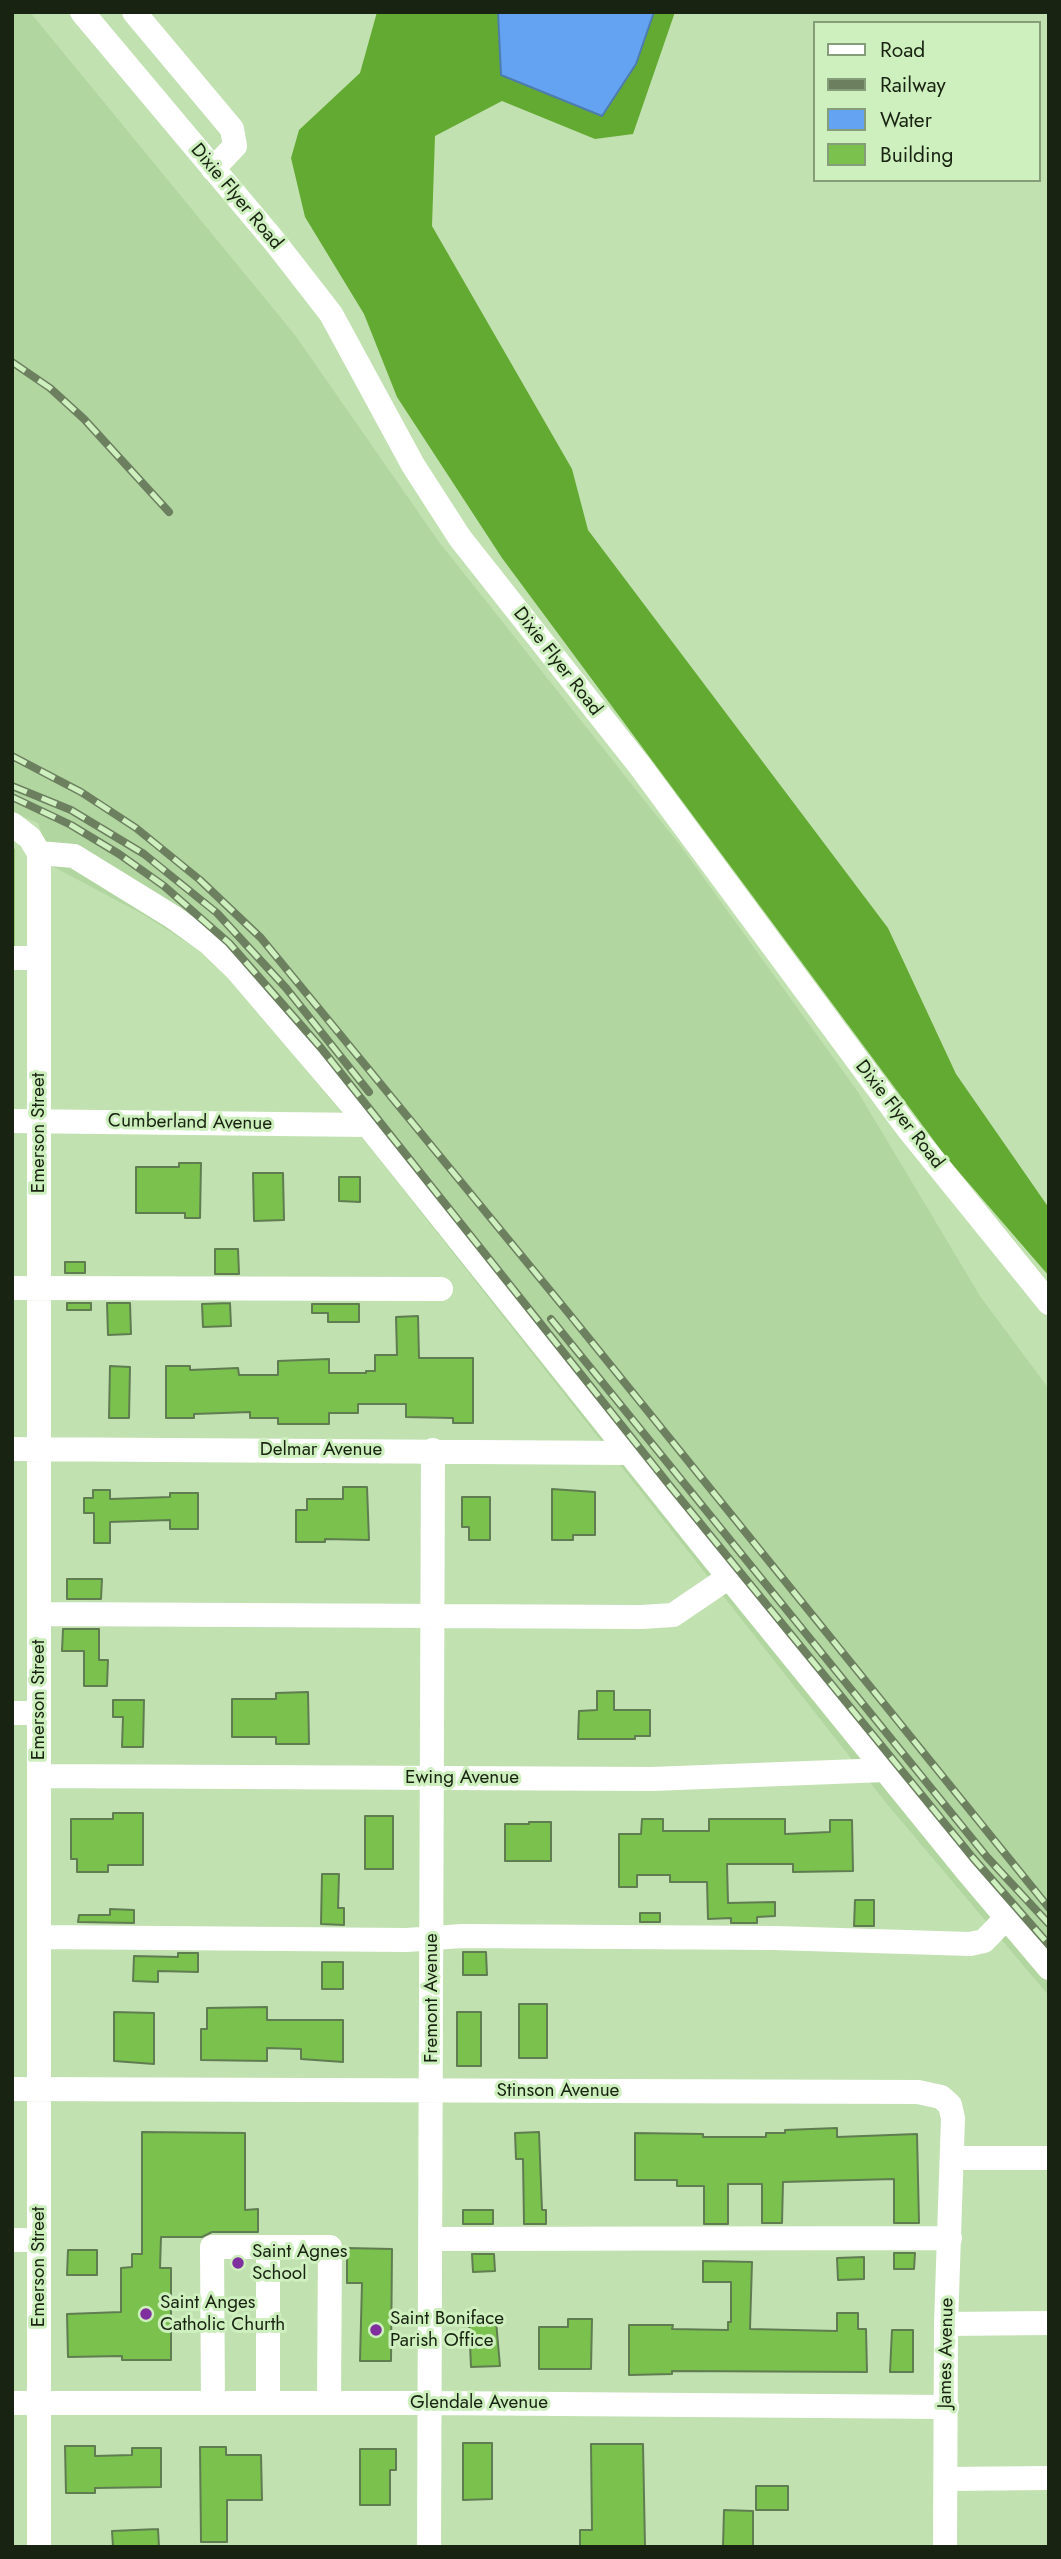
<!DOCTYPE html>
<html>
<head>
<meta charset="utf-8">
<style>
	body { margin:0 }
	#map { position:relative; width:1061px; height:2559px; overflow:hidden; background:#c2e1b1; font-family:Jost,sans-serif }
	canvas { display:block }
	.frame { position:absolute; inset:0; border:14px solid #182311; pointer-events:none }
	.legend { position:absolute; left:813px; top:21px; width:228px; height:161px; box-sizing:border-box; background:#ceefbe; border:2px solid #859d79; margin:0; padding:9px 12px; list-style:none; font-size:21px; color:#182311 }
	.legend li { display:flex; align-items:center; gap:14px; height:35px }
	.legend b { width:35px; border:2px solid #859d79 }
</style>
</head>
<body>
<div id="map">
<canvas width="1061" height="2559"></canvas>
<div class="frame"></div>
<ul class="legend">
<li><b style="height:9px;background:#fff"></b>Road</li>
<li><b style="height:9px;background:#6c8060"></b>Railway</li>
<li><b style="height:19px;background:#64a3f2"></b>Water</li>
<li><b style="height:19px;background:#7ac24d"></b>Building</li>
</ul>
</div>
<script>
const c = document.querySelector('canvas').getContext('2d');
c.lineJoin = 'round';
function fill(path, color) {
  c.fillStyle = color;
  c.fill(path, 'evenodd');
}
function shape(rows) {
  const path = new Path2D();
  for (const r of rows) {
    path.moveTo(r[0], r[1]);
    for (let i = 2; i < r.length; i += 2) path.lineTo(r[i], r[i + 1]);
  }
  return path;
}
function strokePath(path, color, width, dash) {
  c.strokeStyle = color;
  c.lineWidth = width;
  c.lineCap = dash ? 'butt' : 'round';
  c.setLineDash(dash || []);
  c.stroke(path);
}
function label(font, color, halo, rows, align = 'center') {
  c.font = font + ' Jost,sans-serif';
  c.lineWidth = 6;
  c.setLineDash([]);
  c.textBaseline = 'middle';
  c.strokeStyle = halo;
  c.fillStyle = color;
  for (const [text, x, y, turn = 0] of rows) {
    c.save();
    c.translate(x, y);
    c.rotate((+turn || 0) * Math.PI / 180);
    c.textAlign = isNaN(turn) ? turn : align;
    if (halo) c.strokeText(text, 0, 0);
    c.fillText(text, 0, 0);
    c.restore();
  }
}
fill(shape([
	[12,12,30,12,295,335,439,542,680,845,858,1092,980,1296,1049,1389,1049,1996,887,1804,364,1140,216,961,144,915,52,866,38,823,12,812]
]), '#b2d6a0');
fill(shape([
	[12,847,15,849,15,947,12,947]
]), '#95cb76');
fill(shape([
	[377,12,498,12,502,75,636,64,654,12,675,12,633,134,595,139,502,101,435,136,432,226,572,469,588,530,888,928,956,1074,1049,1208,1049,1276,946,1157,502,558,397,397,364,314,305,217,291,158,299,130,360,73]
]), '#63aa32');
const water = shape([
	[498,12,654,12,636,64,602,116,501,75,498,12]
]);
fill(water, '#64a3f2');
strokePath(water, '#4d7dae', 2);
const building = shape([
	[179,1163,201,1163,200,1218,185,1218,185,1213,136,1213,136,1167,179,1167,179,1163],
	[253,1173,283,1173,284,1220,254,1221,253,1173],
	[339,1177,360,1177,360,1202,339,1201,339,1177],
	[215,1249,238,1249,239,1274,215,1274,215,1249],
	[65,1262,85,1262,85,1273,65,1273,65,1262],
	[67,1303,91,1303,91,1310,67,1310,67,1303],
	[107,1303,130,1303,131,1334,108,1335,107,1303],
	[230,1303,231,1326,203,1327,202,1304,230,1303],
	[312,1304,359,1304,359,1322,328,1322,328,1313,312,1313,312,1304],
	[418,1316,419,1358,473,1358,473,1423,453,1423,453,1418,406,1417,406,1404,358,1404,358,1413,329,1413,329,1424,278,1424,278,1418,250,1418,250,1412,194,1414,194,1418,166,1418,166,1366,190,1366,190,1370,238,1368,239,1375,278,1375,278,1361,329,1359,329,1373,366,1373,366,1371,375,1371,375,1355,397,1355,396,1317,418,1316],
	[110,1366,130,1367,129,1418,109,1418,110,1366],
	[343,1487,367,1487,369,1540,325,1539,325,1542,296,1542,296,1510,307,1510,307,1499,343,1499,343,1487],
	[552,1489,595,1492,595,1535,573,1535,573,1540,552,1540,552,1489],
	[93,1490,110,1490,110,1499,170,1497,170,1493,198,1493,198,1529,170,1529,170,1520,110,1522,110,1543,94,1543,94,1513,84,1513,84,1498,93,1498,93,1490],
	[462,1497,490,1497,490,1540,469,1540,469,1527,462,1527,462,1497],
	[67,1579,102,1579,101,1599,67,1599,67,1579],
	[63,1629,99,1629,99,1660,108,1660,107,1686,84,1686,84,1651,62,1651,63,1629],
	[597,1691,614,1691,614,1710,650,1710,650,1736,635,1736,635,1739,578,1739,579,1711,597,1710,597,1691],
	[308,1692,309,1744,276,1744,276,1737,232,1737,232,1699,276,1699,276,1693,308,1692],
	[113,1700,144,1700,143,1747,122,1747,123,1717,113,1717,113,1700],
	[113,1813,143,1813,143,1865,108,1865,108,1872,77,1872,77,1859,71,1859,71,1819,113,1819,113,1813],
	[365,1816,393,1816,393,1869,365,1869,365,1816],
	[642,1819,663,1819,663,1831,709,1831,709,1819,785,1819,785,1834,830,1832,830,1820,852,1820,853,1871,793,1872,793,1864,727,1864,728,1903,775,1902,775,1916,757,1917,757,1923,731,1923,731,1918,708,1919,707,1882,670,1882,670,1875,637,1875,637,1887,619,1887,619,1834,641,1834,642,1819],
	[529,1822,551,1822,551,1861,505,1861,505,1824,529,1824,529,1822],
	[322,1874,339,1874,338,1908,344,1908,344,1925,321,1924,322,1874],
	[855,1900,874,1900,874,1926,854,1926,855,1900],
	[110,1909,134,1910,134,1923,78,1922,79,1915,110,1915,110,1909],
	[640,1913,660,1913,660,1922,640,1922,640,1913],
	[463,1952,486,1952,487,1975,463,1975,463,1952],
	[178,1953,198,1953,198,1972,158,1971,158,1982,133,1981,134,1956,178,1957,178,1953],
	[322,1962,343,1962,343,1989,322,1989,322,1962],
	[519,2004,547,2004,547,2058,519,2058,519,2004],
	[267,2007,267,2020,343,2020,343,2062,301,2059,301,2049,267,2048,267,2061,201,2060,201,2029,207,2029,207,2008,267,2007],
	[114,2012,154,2013,154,2064,114,2061,114,2012],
	[457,2012,481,2012,481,2066,457,2066,457,2012],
	[837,2128,837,2137,917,2134,919,2223,894,2223,894,2179,783,2182,782,2223,762,2223,762,2184,728,2184,728,2224,704,2224,704,2186,677,2186,677,2180,635,2180,635,2133,703,2134,703,2137,766,2137,766,2133,785,2133,785,2130,837,2128],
	[142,2132,245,2133,245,2210,258,2209,258,2232,212,2232,202,2237,161,2237,160,2268,171,2268,171,2360,122,2360,122,2356,68,2357,67,2314,121,2312,121,2268,132,2267,132,2254,142,2254,142,2132],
	[539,2132,542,2210,546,2210,546,2224,524,2224,523,2159,516,2159,515,2133,539,2132],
	[463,2210,493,2210,493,2224,463,2224,463,2210],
	[347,2248,392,2249,391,2361,360,2361,362,2283,347,2283,347,2248],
	[68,2250,97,2250,97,2275,67,2275,68,2250],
	[894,2253,915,2253,914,2269,894,2269,894,2253],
	[472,2254,494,2254,495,2271,473,2272,472,2254],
	[864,2257,864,2279,838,2280,837,2258,864,2257],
	[703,2261,752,2262,750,2329,837,2331,837,2313,858,2313,858,2329,866,2329,867,2372,672,2371,672,2374,629,2375,629,2325,673,2325,672,2329,728,2330,728,2322,731,2322,731,2282,703,2282,703,2261],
	[568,2319,592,2319,591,2369,539,2369,539,2327,568,2327,568,2319],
	[469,2321,496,2321,500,2366,471,2367,469,2321],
	[892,2330,913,2330,913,2372,890,2372,892,2330],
	[463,2443,492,2443,492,2499,463,2500,463,2443],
	[591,2444,643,2444,645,2547,580,2547,580,2530,592,2530,591,2444],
	[65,2446,95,2446,95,2456,132,2455,132,2448,161,2448,161,2487,95,2488,95,2493,66,2493,65,2446],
	[200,2447,226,2447,226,2455,261,2455,262,2500,227,2500,227,2542,201,2542,200,2447],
	[360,2449,396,2449,396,2470,390,2470,390,2505,360,2505,360,2449],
	[756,2486,788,2486,788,2510,756,2510,756,2486],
	[724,2510,753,2511,753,2547,723,2547,724,2510],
	[158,2529,159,2547,113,2547,112,2531,158,2529]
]);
fill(building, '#7ac24d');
strokePath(building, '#607d51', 2);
strokePath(shape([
	[82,12,275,242,331,314,413,465,460,538,640,766,909,1130,1049,1303],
	[134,12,232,129,235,146,213,169],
	[12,824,30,838,39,853],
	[39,853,39,2547],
	[39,853,74,856,173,917,209,943,236,969,351,1104,710,1554,967,1871,1049,1968],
	[12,958,39,958],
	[12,1121,367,1125],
	[12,1288,441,1289],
	[12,1449,630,1453],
	[39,1614,641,1617,673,1615,729,1577],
	[12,1713,39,1713],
	[39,1776,652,1779,885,1770],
	[39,1937,407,1940,462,1936,775,1938,970,1944,984,1941,1006,1918],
	[12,2089,918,2092,941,2097,950,2105,953,2118,946,2324,945,2547],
	[952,2158,1049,2158],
	[432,2239,950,2238],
	[12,2240,39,2240],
	[268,2247,330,2247,329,2402],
	[946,2324,1049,2323],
	[213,2402,212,2247,268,2247,268,2402],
	[12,2403,431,2403,947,2407],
	[946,2479,1049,2478],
	[429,2547,433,1450]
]), '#fff', 24);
const rail = shape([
	[12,362,50,388,84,419,169,512],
	[12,756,81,792,136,828,200,880,261,938,566,1310,1049,1908],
	[12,786,71,810,144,854,217,913,286,988,369,1092],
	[12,797,71,825,119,854,164,886,229,943,321,1048,670,1486,973,1858,1049,1945],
	[551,1319,987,1857,1049,1924]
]);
strokePath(rail, '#6c8060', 8);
strokePath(rail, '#ceefbe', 5, [16]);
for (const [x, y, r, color] of [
	[238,2263,7,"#802f9e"],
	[146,2314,7,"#802f9e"],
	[376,2330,7,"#802f9e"]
]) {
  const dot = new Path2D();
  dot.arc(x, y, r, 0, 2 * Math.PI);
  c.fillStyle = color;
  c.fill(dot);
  strokePath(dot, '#ceefbe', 2.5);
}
label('19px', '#182311', '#ceefbe', [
	["Dixie Flyer Road",236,197,50],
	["Dixie Flyer Road",557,662,52],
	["Dixie Flyer Road",899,1115,52],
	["Cumberland Avenue",190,1123,1],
	["Emerson Street",39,1133,-90],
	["Delmar Avenue",321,1450],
	["Emerson Street",39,1700,-90],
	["Ewing Avenue",462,1778],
	["Fremont Avenue",432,1998,-90],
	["Stinson Avenue",558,2091],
	["Emerson Street",39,2267,-90],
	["James Avenue",947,2353,-89],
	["Glendale Avenue",479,2403]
]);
label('19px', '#182311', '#ceefbe', [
	["Saint Agnes",252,2252],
	["School",252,2274],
	["Saint Anges",160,2303],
	["Catholic Churth",160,2325],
	["Saint Boniface",390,2319],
	["Parish Office",390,2341]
], 'left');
</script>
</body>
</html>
